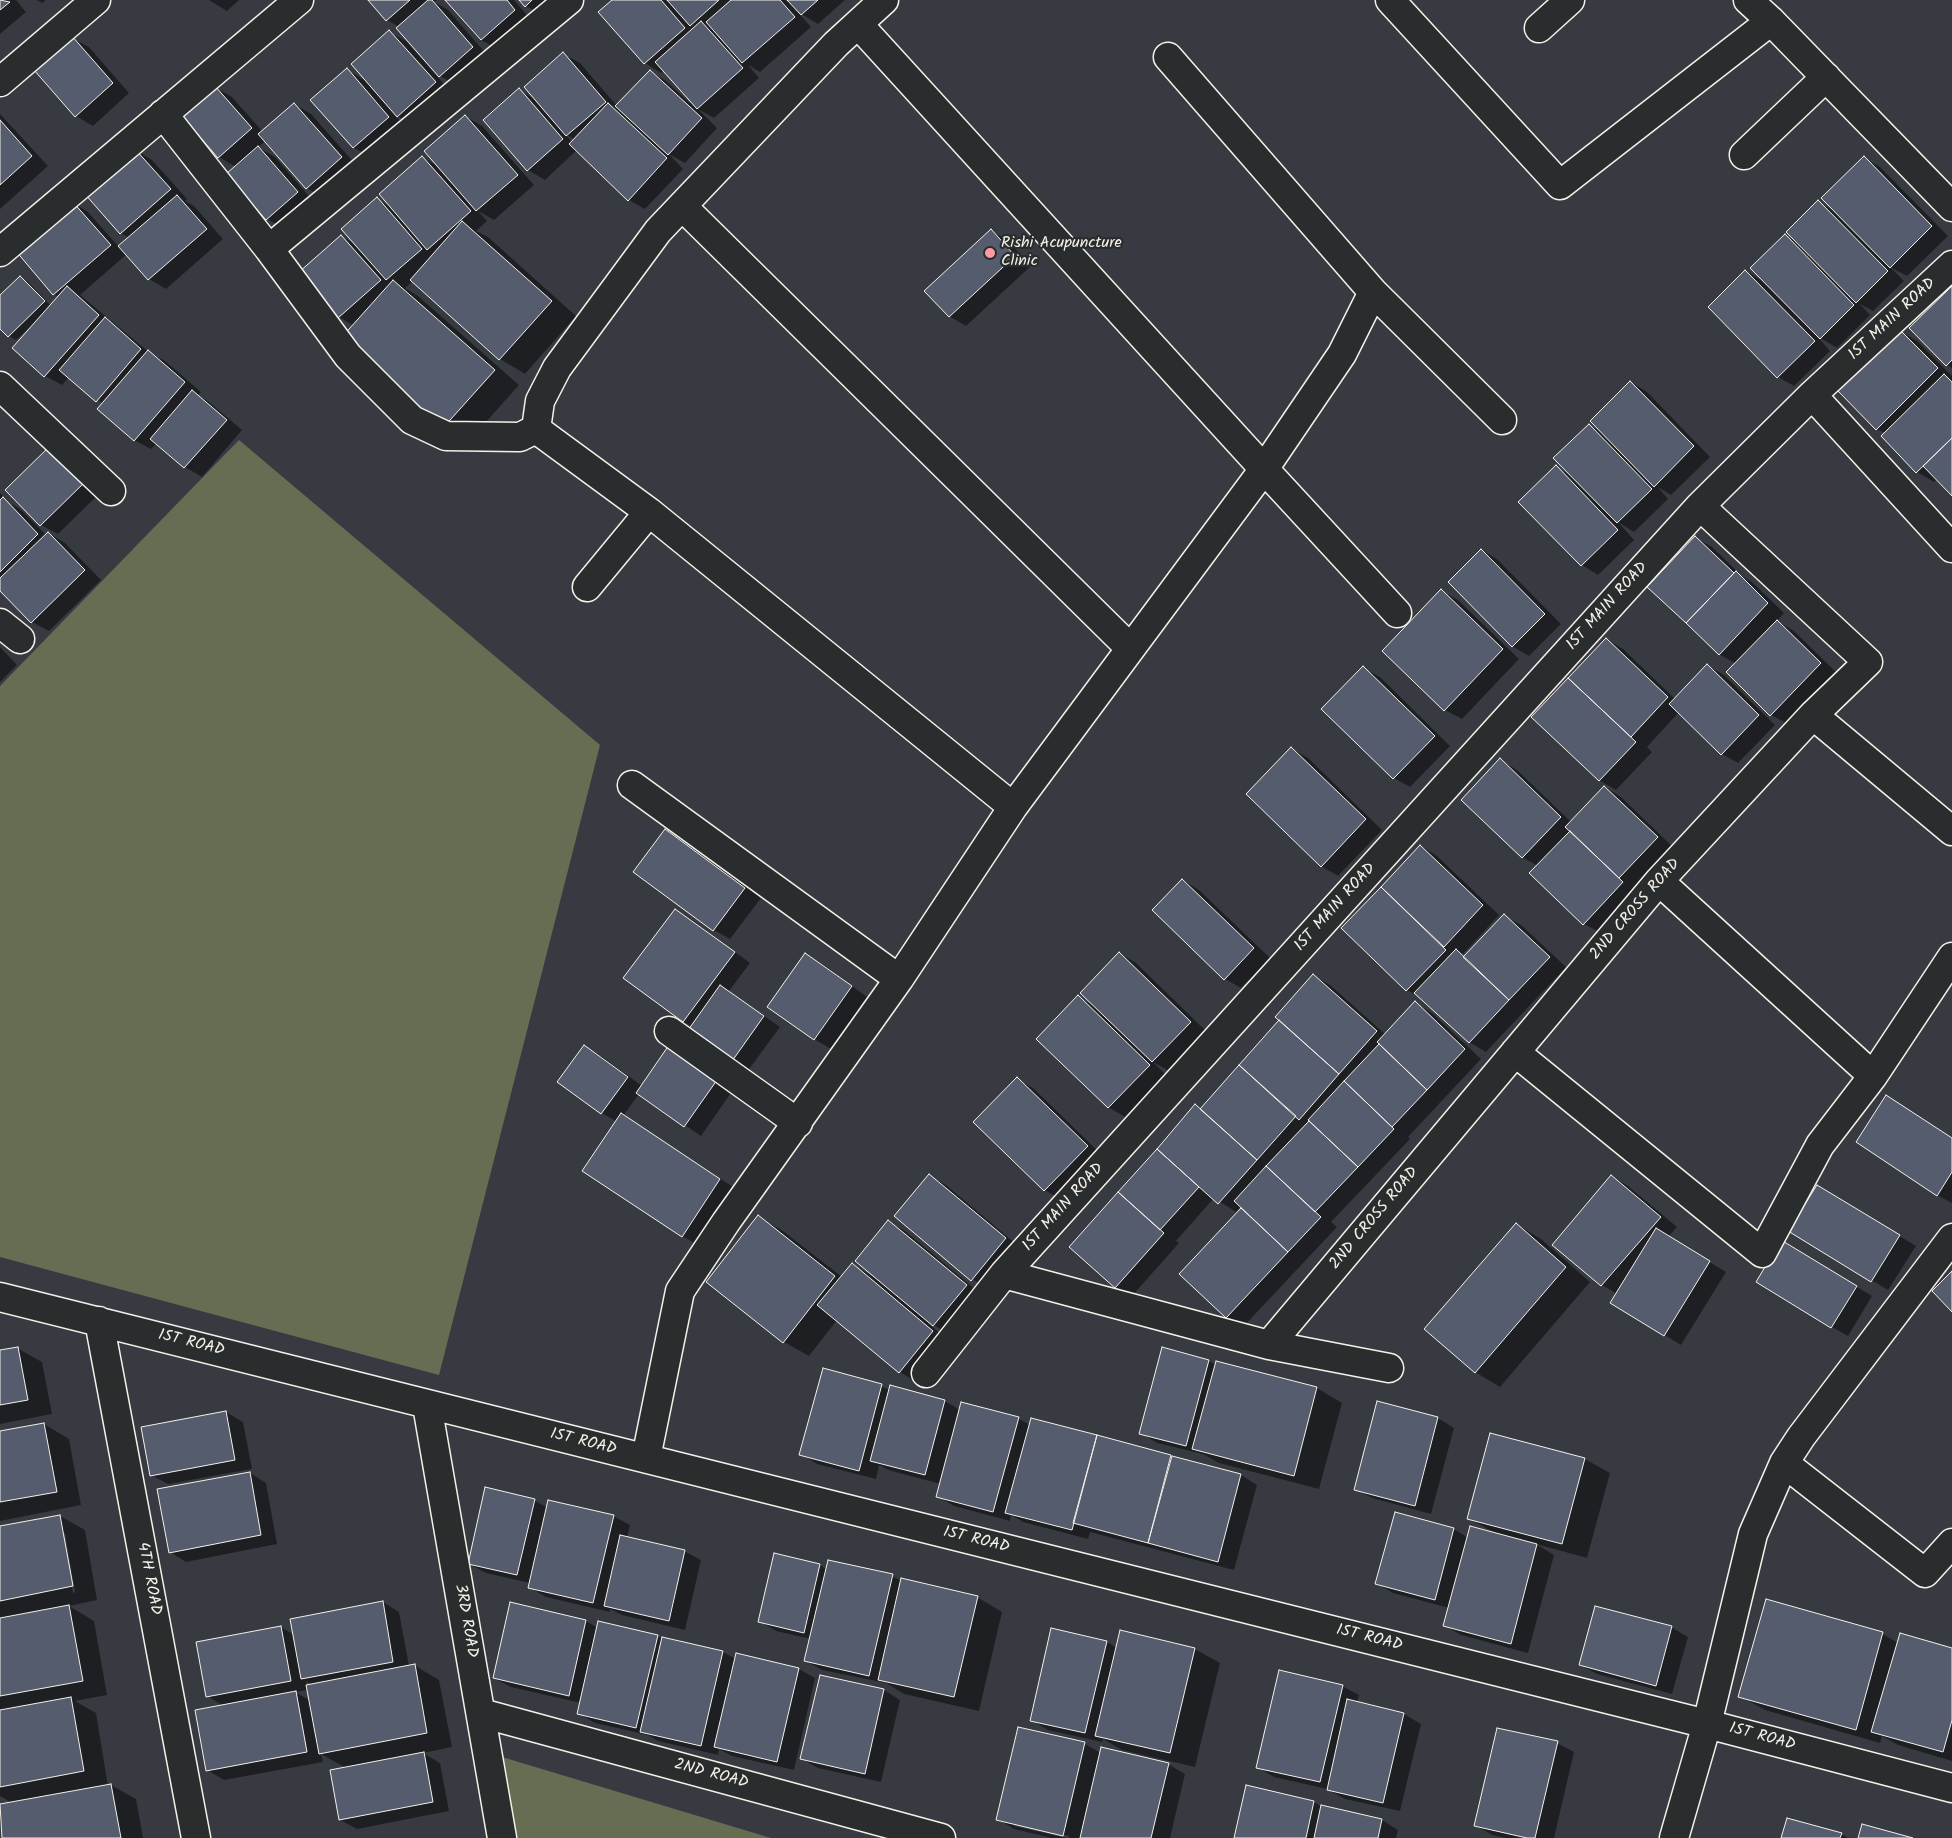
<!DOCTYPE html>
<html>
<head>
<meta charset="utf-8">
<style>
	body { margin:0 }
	canvas { display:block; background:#373b41 }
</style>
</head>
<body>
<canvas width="1952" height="1838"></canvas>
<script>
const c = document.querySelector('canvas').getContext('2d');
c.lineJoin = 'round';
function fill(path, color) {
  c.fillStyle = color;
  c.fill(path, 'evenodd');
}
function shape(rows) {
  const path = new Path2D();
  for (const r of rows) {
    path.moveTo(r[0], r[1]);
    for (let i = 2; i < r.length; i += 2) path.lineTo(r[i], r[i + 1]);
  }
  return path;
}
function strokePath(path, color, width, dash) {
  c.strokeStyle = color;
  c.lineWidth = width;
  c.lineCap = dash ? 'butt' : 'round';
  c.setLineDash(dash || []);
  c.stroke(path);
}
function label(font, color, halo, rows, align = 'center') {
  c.font = font + ' Kalam,sans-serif';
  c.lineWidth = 4.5;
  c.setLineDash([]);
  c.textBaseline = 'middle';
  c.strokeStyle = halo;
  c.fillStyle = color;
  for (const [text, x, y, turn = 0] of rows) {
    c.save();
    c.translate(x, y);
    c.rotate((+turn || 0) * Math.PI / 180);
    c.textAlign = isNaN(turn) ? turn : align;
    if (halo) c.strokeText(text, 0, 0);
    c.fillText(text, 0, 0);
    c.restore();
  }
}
fill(shape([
	[239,440,600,745,439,1375,0,1257,0,686],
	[502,1757,771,1838,517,1838]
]), '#666d53');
fill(shape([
	[0,0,16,0,26,12,0,34],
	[37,0,46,0,42,3],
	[209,0,239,0,227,11],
	[369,0,437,0,434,2,447,9,489,57,457,86,440,76,398,28,399,27,387,20],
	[447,0,514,0,531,20,498,49,481,40],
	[521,0,559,0,542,15,526,6],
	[614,0,845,0,818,24,798,12,811,27,760,72,748,65,759,78,714,118,698,109,717,128,685,163,669,154,683,169,645,209,629,200,577,150,545,180,528,170,485,120,519,90,535,99,563,54,580,63,617,106,650,71,666,81,690,103,692,102,664,70,661,73,645,63,600,12],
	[566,135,567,135,575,140,573,143],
	[389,32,406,41,451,92,414,126,395,115,405,127,371,157,354,148,312,100,347,70,366,81],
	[72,38,89,47,129,93,93,126,76,116,36,70],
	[215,87,232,97,263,132,294,104,311,114,358,167,323,198,307,188,265,141,258,147,275,157,314,202,284,228,267,219,236,167,219,157,183,116],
	[0,114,48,166,0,209],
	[465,116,482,126,534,185,494,220,478,211,487,221,476,231,488,237,576,316,525,374,500,359,413,281,405,288,418,296,519,385,468,442,354,326,339,317,300,273,341,236,357,245,377,199,391,207,422,157,438,166],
	[136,150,152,160,187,199,185,201,194,206,223,239,166,289,149,279,127,254,80,295,150,353,165,361,201,392,198,395,209,402,242,430,202,477,185,467,157,443,151,449,134,440,103,404,69,377,62,385,45,376,14,348,30,330,28,329,16,340,9,336,0,327,0,297,20,277,28,282,51,306,59,297,54,294,16,250,72,202,88,212,119,247,129,238,121,233],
	[1864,158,1880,167,1948,236,1907,276,1890,267,1904,281,1873,311,1860,304,1870,315,1837,348,1817,336,1830,351,1794,386,1778,377,1746,271,1766,283,1785,235,1798,243,1818,202,1835,211],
	[991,231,1007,240,1031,266,966,326,949,316],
	[1952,287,1952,368,1947,365,1911,328],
	[1900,331,1917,341,1952,376,1952,494,1937,479,1934,482,1917,472,1882,436,1885,433,1877,429],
	[1631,382,1647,392,1710,457,1671,495,1658,487,1668,499,1634,532,1618,522,1634,540,1598,575,1582,565,1520,502,1556,467,1572,476,1589,425,1603,433],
	[69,454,104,489,58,534,41,525],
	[0,493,9,503,19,508,46,535,48,533,65,543,101,580,49,631,32,622,0,589],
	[1696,538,1712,547,1743,577,1752,582,1784,613,1777,621,1794,631,1837,673,1788,724,1771,715,1736,664,1719,654,1649,587],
	[1482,550,1498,560,1561,624,1529,656,1512,646],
	[1442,591,1458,600,1519,659,1462,719,1445,710,1384,651],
	[1606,639,1623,649,1675,699,1708,666,1724,675,1775,725,1738,763,1722,754,1679,712,1647,747,1652,752,1616,790,1599,780,1533,717],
	[0,647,17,665,0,682],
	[1363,668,1380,677,1450,746,1410,787,1394,778],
	[1291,748,1308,758,1382,830,1338,876,1321,866],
	[1500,760,1517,770,1571,822,1605,787,1621,797,1673,847,1635,888,1639,892,1601,933,1584,924,1538,866,1522,857],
	[665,830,681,840,761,898,730,939,714,930,635,872],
	[1421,846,1437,856,1499,915,1462,955,1465,956,1504,916,1521,925,1566,967,1486,1052,1469,1042,1422,998,1407,990,1343,928],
	[1183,880,1199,890,1270,958,1241,988,1225,979],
	[675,911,692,920,750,963,729,991,780,1027,747,1072,692,1027,683,1021],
	[1120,953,1136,963,1207,1032,1169,1071,1153,1062,1166,1075,1125,1117,1108,1107,1078,997,1094,1006],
	[805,954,822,964,867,997,831,1049,814,1039],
	[1314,976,1330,985,1385,1034,1415,1003,1432,1013,1481,1059,1408,1137,1410,1139,1331,1222,1337,1227,1243,1327,1226,1317,1181,1274,1243,1208,1241,1206,1236,1212,1214,1198,1176,1241,1179,1243,1132,1296,1115,1287,1071,1246,1195,1106,1201,1109,1281,1020],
	[585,1046,601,1056,642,1086,669,1047,733,1090,701,1136,639,1094,623,1116,744,1194,707,1250,682,1236,617,1122,602,1113],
	[1017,1079,1033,1088,1103,1156,1061,1200,1045,1190],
	[1887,1097,1952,1138,1952,1203,1937,1195],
	[929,1176,946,1185,1022,1249,989,1289,972,1279],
	[1612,1176,1628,1186,1677,1227,1668,1237,1726,1272,1681,1345,1612,1303,1617,1294,1602,1285,1554,1245],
	[1834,1196,1916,1246,1888,1290,1790,1231],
	[758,1217,783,1231,842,1277,853,1265,872,1276,889,1222,905,1231,982,1295,950,1335,929,1322,928,1323,949,1341,916,1382,900,1372,837,1320,809,1356,784,1342,708,1282],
	[1516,1224,1541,1239,1590,1282,1500,1387,1475,1372],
	[1798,1251,1872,1296,1848,1336,1832,1327],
	[17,1348,42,1362,52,1414,0,1424,0,1352],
	[1163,1349,1209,1361,1216,1365,1217,1362,1317,1388,1342,1403,1319,1489,1219,1463,1203,1454,1157,1443,1141,1433],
	[881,1386,890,1390,891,1387,945,1401,960,1410,1018,1418,1030,1425,1031,1420,1241,1475,1257,1485,1234,1570,1090,1532,1088,1539,1023,1522,1011,1515,1010,1521,954,1506,937,1496,941,1484,888,1470,879,1465,876,1479,817,1464,801,1454],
	[1378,1403,1438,1418,1454,1428,1431,1514,1372,1498,1355,1489],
	[226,1412,243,1422,252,1469,168,1484,151,1475],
	[44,1424,69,1439,81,1505,0,1521,0,1433],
	[1491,1434,1585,1459,1610,1473,1587,1558,1536,1544,1554,1555,1528,1653,1461,1635,1445,1626,1449,1608,1393,1593,1376,1583,1454,1529,1468,1538,1495,1533,1468,1518],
	[250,1473,266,1483,277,1544,186,1562,170,1552],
	[534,1500,548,1508,613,1516,630,1525,627,1538,684,1551,701,1560,685,1630,622,1615,610,1609,610,1612,546,1597,529,1587,530,1583,486,1573,469,1564],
	[60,1516,85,1530,97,1600,69,1606,94,1621,107,1695,75,1701,96,1713,108,1786,111,1785,136,1799,143,1838,3,1838,0,1820,0,1806,12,1803,0,1796,0,1527],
	[62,1533,65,1533,75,1592,73,1593],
	[819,1565,827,1569,892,1576,902,1581,977,1597,1002,1612,979,1711,904,1694,886,1683,822,1670,806,1661,811,1639,776,1631,759,1621],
	[383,1602,399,1612,409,1666,414,1665,439,1680,452,1747,423,1753,440,1763,449,1811,357,1829,340,1820,346,1768,321,1754,323,1762,224,1780,207,1770,224,1706,207,1696,281,1627,294,1635],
	[306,1681,313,1685,307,1686],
	[308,1690,311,1701,295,1692],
	[511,1604,586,1621,598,1628,657,1636,663,1639,723,1652,736,1659,737,1654,799,1669,815,1678,794,1770,732,1756,719,1749,718,1755,658,1741,648,1735,595,1723,578,1713,581,1703,511,1687,494,1678],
	[1671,1627,1688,1637,1672,1694,1597,1674,1580,1665],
	[1121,1632,1195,1649,1220,1663,1195,1767,1122,1750,1103,1739,1102,1742,1048,1730,1031,1720,1107,1642,1117,1648],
	[1883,1634,1898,1643,1952,1650,1952,1761,1898,1745,1882,1736,1880,1743,1765,1710,1740,1696],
	[821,1676,884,1690,900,1700,881,1782,818,1768,802,1759],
	[1342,1686,1359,1695,1357,1703,1404,1714,1421,1724,1400,1811,1345,1799,1327,1789,1274,1777,1257,1767],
	[1557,1743,1574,1752,1554,1838,1506,1838,1492,1835,1475,1825],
	[1085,1744,1101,1753,1168,1764,1185,1774,1170,1838,1069,1838,1069,1836,1014,1823,1014,1826,1067,1838,1052,1838,1014,1829,998,1819],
	[1247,1787,1314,1802,1322,1807,1382,1820,1398,1830,1396,1838,1235,1838],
	[1841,1834,1848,1838,1782,1838]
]), '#0007');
const building = shape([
	[0,0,10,2,0,10,0,0],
	[368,0,410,0,386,21,368,0],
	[428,0,432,0,473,47,439,77,396,28,428,0],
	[445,0,507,0,515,10,481,40,445,0],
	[519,0,532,0,525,7,519,0],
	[612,0,661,0,685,28,644,64,598,12,612,0],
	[667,0,719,0,690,26,667,0],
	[731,0,780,0,795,17,742,63,706,22,731,0],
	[787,0,818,0,801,15,787,0],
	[701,21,743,68,697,109,655,62,701,21],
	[389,30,436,82,397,117,351,64,389,30],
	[72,36,113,83,75,117,34,70,72,36],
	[563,52,606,102,566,136,524,87,563,52],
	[347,68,389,117,353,148,310,100,347,68],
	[650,70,702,118,668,155,615,106,650,70],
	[215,86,252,128,218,158,182,116,215,86],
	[519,88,563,139,527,171,483,120,519,88],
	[294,103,342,157,306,189,258,134,294,103],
	[608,103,667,158,628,201,569,144,608,103],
	[465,115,518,175,476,211,424,151,465,115],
	[0,120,32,156,0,185,0,120],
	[258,146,298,192,266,220,226,174,258,146],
	[135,149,171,189,120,234,84,193,135,149],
	[422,156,471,211,427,250,379,194,422,156],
	[1864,156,1932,226,1890,268,1821,198,1864,156],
	[177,195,207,229,148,280,118,246,177,195],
	[377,197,422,249,386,280,341,229,377,197],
	[1818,200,1888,271,1856,303,1786,232,1818,200],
	[72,201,111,245,53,295,15,250,72,201],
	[462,221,552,301,499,360,410,280,462,221],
	[991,229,1015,256,949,317,924,291,991,229],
	[1785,234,1854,305,1820,339,1750,268,1785,234],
	[341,235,381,280,338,318,298,273,341,235],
	[1745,270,1815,341,1777,378,1708,307,1745,270],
	[20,276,45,301,8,337,0,329,0,295,20,276],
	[393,280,495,370,442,429,341,338,393,280],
	[67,286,99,315,44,377,12,348,67,286],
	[1952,286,1952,360,1946,366,1909,328,1952,286],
	[105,317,141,349,96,402,59,370,105,317],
	[1900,330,1938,368,1876,430,1838,391,1900,330],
	[148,350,185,382,134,441,97,409,148,350],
	[1944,374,1952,382,1952,438,1916,473,1881,436,1944,374],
	[1630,381,1694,446,1654,487,1590,421,1630,381],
	[192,390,227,420,184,468,150,439,192,390],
	[1589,424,1652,489,1617,523,1553,458,1589,424],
	[1952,438,1952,496,1923,466,1952,438],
	[53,443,88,479,40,526,5,490,53,443],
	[1556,465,1618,530,1581,566,1518,502,1556,465],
	[3,497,38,534,0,572,0,500,3,497],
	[48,532,85,570,31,623,0,591,0,578,48,532],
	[1695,536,1734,573,1686,623,1647,587,1695,536],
	[1481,549,1545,614,1512,647,1448,582,1481,549],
	[1736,571,1768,603,1719,655,1686,623,1736,571],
	[1441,589,1503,649,1444,711,1382,651,1441,589],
	[1777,620,1821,663,1770,716,1726,672,1777,620],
	[1606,638,1668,697,1631,737,1568,678,1606,638],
	[1707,664,1759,715,1721,755,1669,704,1707,664],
	[1363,666,1435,736,1393,779,1321,709,1363,666],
	[1568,678,1636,742,1599,781,1531,717,1568,678],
	[1291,747,1366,819,1321,867,1246,794,1291,747],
	[1500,758,1561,817,1522,858,1461,800,1500,758],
	[1604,786,1658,837,1619,878,1565,827,1604,786],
	[665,829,745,888,713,931,633,872,665,829],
	[1570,831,1623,882,1583,925,1529,873,1570,831],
	[1420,845,1483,905,1444,947,1381,887,1420,845],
	[1182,879,1254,948,1224,980,1152,910,1182,879],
	[1381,887,1446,950,1406,991,1341,928,1381,887],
	[675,909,735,952,683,1022,623,978,675,909],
	[1504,914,1550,957,1509,1000,1463,957,1504,914],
	[1456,949,1509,1000,1469,1043,1414,993,1456,949],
	[1119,952,1191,1022,1152,1062,1080,993,1119,952],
	[805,953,852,986,814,1040,767,1007,805,953],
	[1313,974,1377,1031,1339,1074,1275,1017,1313,974],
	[720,985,764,1016,730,1064,686,1033,720,985],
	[1078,995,1150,1065,1108,1108,1036,1039,1078,995],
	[1415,1001,1465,1049,1427,1090,1377,1042,1415,1001],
	[1279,1020,1339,1074,1299,1120,1239,1065,1279,1020],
	[1379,1044,1427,1090,1392,1127,1344,1081,1379,1044],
	[584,1045,628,1077,601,1114,557,1082,584,1045],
	[669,1045,717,1080,684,1127,636,1093,669,1045],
	[1239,1065,1296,1116,1257,1160,1200,1109,1239,1065],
	[1017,1077,1088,1146,1044,1191,973,1122,1017,1077],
	[1344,1081,1394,1129,1358,1167,1308,1120,1344,1081],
	[1886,1095,1952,1138,1952,1172,1937,1196,1856,1142,1886,1095],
	[1195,1104,1257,1160,1218,1204,1157,1149,1195,1104],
	[621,1113,720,1179,682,1237,582,1171,621,1113],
	[1309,1121,1358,1167,1315,1212,1266,1166,1309,1121],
	[1157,1149,1199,1187,1160,1230,1118,1192,1157,1149],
	[1266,1166,1321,1217,1288,1252,1234,1201,1266,1166],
	[929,1174,1006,1238,971,1281,894,1216,929,1174],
	[1611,1175,1661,1217,1601,1286,1552,1245,1611,1175],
	[1817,1185,1900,1235,1871,1282,1788,1231,1817,1185],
	[1118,1192,1164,1233,1115,1288,1069,1247,1118,1192],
	[1241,1208,1288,1252,1226,1318,1179,1274,1241,1208],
	[758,1215,835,1276,783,1343,706,1282,758,1215],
	[888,1220,967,1285,933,1326,855,1261,888,1220],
	[1516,1223,1566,1267,1475,1373,1424,1329,1516,1223],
	[1656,1228,1710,1261,1664,1336,1610,1303,1656,1228],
	[1781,1240,1857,1286,1831,1328,1756,1282,1781,1240],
	[852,1263,933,1331,899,1373,817,1305,852,1263],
	[1952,1271,1952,1312,1932,1291,1952,1271],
	[18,1347,28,1400,0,1405,0,1350,18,1347],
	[1162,1347,1209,1360,1186,1446,1139,1434,1162,1347],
	[1216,1361,1317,1387,1294,1476,1192,1449,1216,1361],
	[823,1368,882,1384,859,1471,799,1455,823,1368],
	[890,1385,945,1400,925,1475,870,1461,890,1385],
	[1377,1401,1438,1417,1415,1506,1354,1490,1377,1401],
	[961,1402,1019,1417,993,1512,936,1497,961,1402],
	[226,1411,235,1460,150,1476,141,1427,226,1411],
	[1031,1418,1097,1435,1072,1530,1005,1513,1031,1418],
	[44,1423,57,1492,0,1502,0,1431,44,1423],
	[1490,1433,1585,1458,1562,1544,1467,1519,1490,1433],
	[1097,1435,1171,1455,1148,1543,1073,1523,1097,1435],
	[1172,1456,1241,1474,1218,1562,1148,1543,1172,1456],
	[250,1472,261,1535,169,1553,157,1489,250,1472],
	[485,1487,535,1499,517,1575,468,1564,485,1487],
	[548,1500,614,1515,593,1603,528,1588,548,1500],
	[1395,1512,1454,1528,1435,1600,1375,1584,1395,1512],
	[60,1515,73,1586,0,1601,0,1526,60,1515],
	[1470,1526,1537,1544,1511,1644,1443,1626,1470,1526],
	[620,1535,685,1550,669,1621,604,1606,620,1535],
	[774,1553,820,1564,804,1633,758,1622,774,1553],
	[828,1560,893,1574,869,1676,804,1661,828,1560],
	[901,1578,978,1596,954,1697,878,1680,901,1578],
	[1766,1599,1883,1632,1856,1730,1738,1697,1766,1599],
	[383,1601,393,1662,301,1679,290,1619,383,1601],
	[510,1602,586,1620,569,1696,493,1678,510,1602],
	[69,1605,83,1681,0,1696,0,1618,69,1605],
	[1595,1606,1672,1626,1656,1686,1579,1665,1595,1606],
	[598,1621,658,1635,636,1728,577,1714,598,1621],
	[281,1626,291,1681,206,1697,196,1642,281,1626],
	[1051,1628,1107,1641,1085,1733,1030,1721,1051,1628],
	[1120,1630,1195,1648,1170,1753,1095,1736,1120,1630],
	[1900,1633,1952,1648,1952,1720,1943,1752,1871,1732,1900,1633],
	[662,1637,723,1651,701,1746,640,1732,662,1637],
	[736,1653,799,1668,777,1762,714,1747,736,1653],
	[415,1664,427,1733,319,1754,306,1685,415,1664],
	[1279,1670,1343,1685,1320,1782,1256,1768,1279,1670],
	[820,1675,884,1689,865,1774,800,1759,820,1675],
	[296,1691,307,1752,206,1771,195,1710,296,1691],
	[71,1697,84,1771,0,1787,0,1710,71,1697],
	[1347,1699,1404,1713,1383,1803,1327,1790,1347,1699],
	[1018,1727,1085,1742,1063,1836,996,1820,1018,1727],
	[1497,1728,1558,1741,1535,1838,1527,1838,1474,1826,1497,1728],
	[1101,1747,1169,1763,1151,1838,1080,1838,1101,1747],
	[424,1752,433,1802,339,1820,330,1770,424,1752],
	[111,1784,121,1838,2,1838,0,1804,111,1784],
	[1246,1785,1314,1801,1306,1838,1234,1838,1246,1785],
	[1321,1805,1382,1819,1378,1838,1314,1838,1321,1805],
	[1787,1818,1842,1833,1840,1838,1781,1838,1787,1818],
	[1862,1824,1913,1838,1858,1838,1862,1824]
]);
fill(building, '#555c6e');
strokePath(building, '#f4f1e8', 1);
const minor = shape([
	[884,0,836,44,658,231,557,368,540,401,536,429,649,512,1013,807],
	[1390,0,1560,185,1771,21],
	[1748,0,1771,21,1952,207],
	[858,24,1264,469,1397,613],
	[1539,28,1570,0],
	[1168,57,1373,292,1502,420],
	[0,82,96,0],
	[163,114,269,249,348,356,412,420,446,436,520,437,536,429],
	[1744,155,1826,77],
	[682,206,1130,648],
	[269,249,569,0],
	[0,252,299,0],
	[0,386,111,491],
	[1812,395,1952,548],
	[587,587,649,512],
	[0,623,20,639],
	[1813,715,1952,831],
	[632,785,899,979],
	[1659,881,1873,1076],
	[669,1031,798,1123],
	[1515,1052,1762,1253,1820,1145,1873,1076,1952,957],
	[0,1297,1707,1724,1952,1788],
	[99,1321,196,1838],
	[1269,1345,1659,881,1813,715,1868,662,1700,506],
	[1389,1368,1269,1345,1004,1274,1700,506,1812,395,1952,265],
	[926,1373,1004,1274],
	[427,1405,502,1838],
	[646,1458,680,1291,726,1222,899,979,1013,807,1264,469,1342,354,1373,292],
	[1784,1463,1925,1573,1952,1543],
	[481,1713,941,1838],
	[1674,1838,1707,1724,1753,1534,1784,1463,1801,1437,1952,1238]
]);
strokePath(minor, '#f4f1e8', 31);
strokePath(minor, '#2a2d2e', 28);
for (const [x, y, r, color] of [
	[990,253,6,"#ff9aa2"]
]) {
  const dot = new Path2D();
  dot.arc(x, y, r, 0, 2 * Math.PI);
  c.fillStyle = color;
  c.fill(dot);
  strokePath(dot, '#2a2d2e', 2);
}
label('16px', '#f4f1e8', '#2a2d2e', [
	["Rishi Acupuncture",1001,244],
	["Clinic",1001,262]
], 'left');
label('16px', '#f4f1e8', '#2a2d2e', [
	["1ST MAIN ROAD",1893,320,-43],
	["1ST MAIN ROAD",1608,607,-48],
	["1ST MAIN ROAD",1336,908,-48],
	["2ND CROSS ROAD",1636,910,-49],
	["1ST MAIN ROAD",1064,1208,-48],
	["2ND CROSS ROAD",1375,1219,-50],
	["1ST ROAD",191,1344,14],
	["1ST ROAD",583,1443,14],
	["1ST ROAD",976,1541,14],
	["4TH ROAD",148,1579,79],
	["3RD ROAD",465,1621,80],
	["1ST ROAD",1369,1639,14],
	["1ST ROAD",1762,1738,15],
	["2ND ROAD",711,1775,15]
]);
</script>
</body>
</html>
